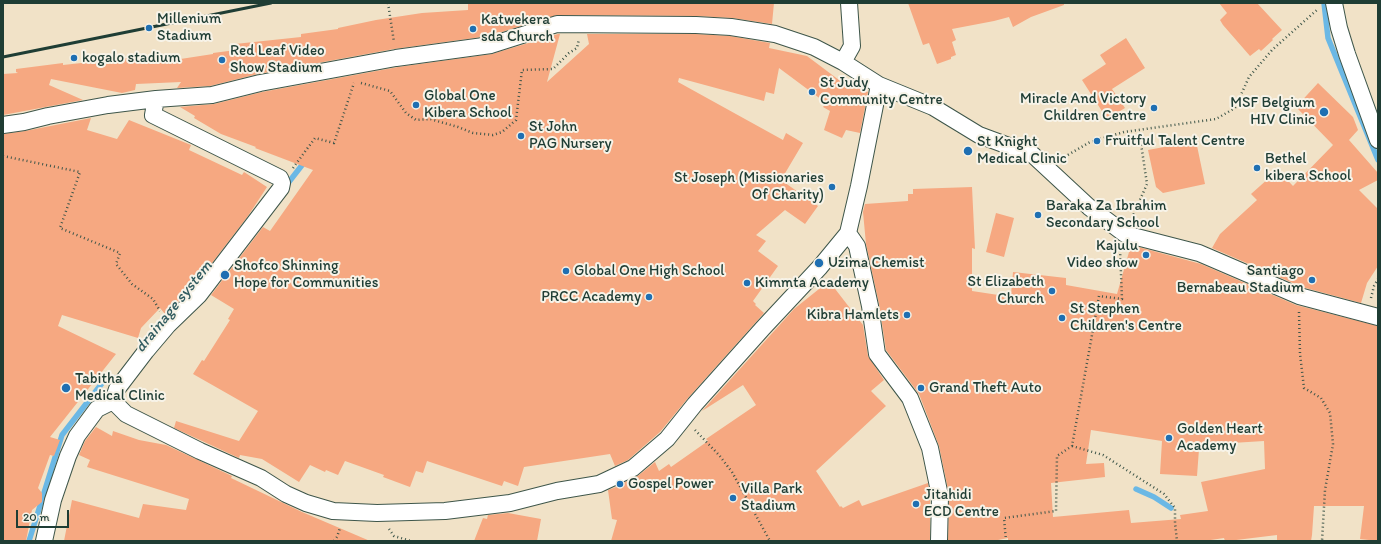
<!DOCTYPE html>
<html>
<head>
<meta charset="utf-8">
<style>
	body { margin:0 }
	#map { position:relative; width:1381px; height:544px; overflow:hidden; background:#f1e2c7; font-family:Itim,sans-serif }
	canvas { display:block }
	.frame { position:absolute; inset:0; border:4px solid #1f3d34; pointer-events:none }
	.scale { position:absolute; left:16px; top:510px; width:53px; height:18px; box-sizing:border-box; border:2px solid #1f3d34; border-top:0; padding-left:5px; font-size:12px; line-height:14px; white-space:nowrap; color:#1f3d34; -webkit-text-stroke:3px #f7f3e8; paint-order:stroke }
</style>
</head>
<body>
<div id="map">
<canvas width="1381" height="544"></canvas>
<div class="frame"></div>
<div class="scale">20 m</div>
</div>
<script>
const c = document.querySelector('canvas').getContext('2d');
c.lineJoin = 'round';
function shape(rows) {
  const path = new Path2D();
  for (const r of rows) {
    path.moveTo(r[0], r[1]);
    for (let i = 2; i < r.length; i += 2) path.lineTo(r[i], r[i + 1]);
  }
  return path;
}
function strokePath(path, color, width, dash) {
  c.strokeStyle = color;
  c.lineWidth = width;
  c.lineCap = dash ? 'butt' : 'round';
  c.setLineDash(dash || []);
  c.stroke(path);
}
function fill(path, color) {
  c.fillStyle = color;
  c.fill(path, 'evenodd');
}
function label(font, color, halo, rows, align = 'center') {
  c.font = font + ' Itim,sans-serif';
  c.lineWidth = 4;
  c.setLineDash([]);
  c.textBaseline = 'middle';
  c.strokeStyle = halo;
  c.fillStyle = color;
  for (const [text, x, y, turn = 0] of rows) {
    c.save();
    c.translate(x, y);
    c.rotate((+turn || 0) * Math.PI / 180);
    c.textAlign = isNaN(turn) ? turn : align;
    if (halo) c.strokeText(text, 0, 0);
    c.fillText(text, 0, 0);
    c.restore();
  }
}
strokePath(shape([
	[1324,3,1328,38,1378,160],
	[285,187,306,160],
	[1136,489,1154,497,1171,508],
	[29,541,62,435,106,378,122,378]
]), '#6bb8e5', 5.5);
fill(shape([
	[468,3,774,3,772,24,732,18,696,16,557,15,489,36,394,49,258,74,210,86,177,88,181,82,136,84,135,90,122,93,51,79,49,85,83,100,3,115,3,74,18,73,16,72,16,69,63,63,63,65,147,56,174,56,174,60,213,54,213,53,236,50,235,44,301,37,301,34,338,29,338,28,376,20,422,13,468,10],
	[908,3,1064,3,1064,5,1031,17,1013,27,1009,17,994,21,952,29,956,40,952,42,956,55,951,57,951,59,937,64,929,43,923,45],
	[1219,3,1257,3,1282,30,1272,39,1273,40,1261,51,1259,49,1250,56,1223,25,1220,20,1227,13],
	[558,34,560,34,547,82,589,44,587,34,696,34,730,36,770,43,769,48,807,56,843,83,845,79,868,92,860,133,846,130,842,138,824,130,830,111,823,107,826,103,779,68,774,94,766,92,764,101,679,78,678,82,783,140,786,133,803,143,781,180,818,206,805,224,785,210,756,235,766,241,758,251,778,266,753,301,756,304,755,305,764,313,688,398,660,432,628,460,615,466,610,454,524,467,518,486,504,481,502,486,427,461,423,473,416,471,410,487,383,477,384,475,345,461,338,475,326,470,325,472,310,465,299,482,262,459,240,455,239,458,174,428,176,421,239,441,258,411,193,374,202,360,204,361,230,320,228,319,234,309,211,295,263,227,270,231,313,170,255,148,256,147,221,134,194,118,195,116,180,107,214,104,262,92,398,67,492,54],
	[1126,38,1145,68,1112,89,1125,108,1107,119,1082,80,1106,64,1100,55],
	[1318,83,1353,117,1358,130,1349,140,1378,173,1378,180,1359,190,1378,209,1378,266,1367,283,1361,303,1302,287,1212,248,1220,234,1257,200,1251,194,1278,170,1293,186,1333,145,1296,107],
	[91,118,87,130,117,139,129,120,191,145,189,150,242,175,244,172,267,187,248,216,192,289,165,314,160,308,141,328,138,338,62,315,58,326,116,354,50,437,60,440,54,456,50,455,38,488,42,493,42,502,32,510,26,541,3,541,3,134,25,131],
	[1196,141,1205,184,1163,193,1156,187,1148,150],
	[972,187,975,249,972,248,972,291,1005,296,1005,294,1011,295,1013,272,1066,278,1066,285,1117,294,1131,245,1201,264,1296,305,1378,326,1378,541,1360,539,1364,506,1314,506,1312,535,1311,541,1277,541,1277,535,1228,541,1225,541,1224,538,1204,541,1008,541,1008,538,993,541,948,541,949,494,939,446,919,394,886,350,879,304,866,244,863,212,865,204,908,201,908,194,913,194,913,189],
	[1091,430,1162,441,1160,474,1197,476,1199,449,1233,445,1232,443,1264,441,1265,469,1201,482,1208,511,1180,515,1181,519,1131,523,1129,510,1053,517,1051,483,1105,477,1104,463,1086,464],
	[996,213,1014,218,1004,257,986,252],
	[829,281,863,325,868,356,884,380,871,391,886,406,816,471,840,507,841,506,843,508,859,500,862,506,928,483,930,497,930,541,611,541,617,520,612,519,608,490,616,487,622,486,621,484,639,475,655,462,659,471,669,464,671,467,708,441,706,439,756,405,743,385,702,411,794,309],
	[96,427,112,436,113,431,139,440,166,445,232,476,231,478,302,512,370,541,64,541,72,500,139,518,143,504,186,510,189,499,87,467,90,460,79,455,85,441],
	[508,513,541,519,537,541,474,541,483,518,487,519,488,515]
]), '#f6a881');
const minor = shape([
	[1334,3,1339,28,1347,54,1378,140],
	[843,62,852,46,849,3],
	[156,99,153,115,280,178,282,183,281,188,199,295,168,325,146,351,117,389,113,401,126,414,200,451,261,478,286,494,306,503,333,511,377,513,445,511,510,503,557,491,599,484,633,468,667,439,695,404,763,328,820,267,848,233,859,186,879,85],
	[3,125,24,122,48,116,108,105,156,99,212,95,260,83,396,58,491,45,557,24,696,25,731,27,775,34,814,47,843,62,879,85,933,107,979,135,1033,155,1089,207,1125,234,1199,253,1299,296,1378,317],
	[848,233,857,246,870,306,877,354,910,398,930,448,940,496,939,541],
	[44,541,53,500,68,456,77,436,97,409,113,401]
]);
strokePath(minor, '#3e564a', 18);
strokePath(shape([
	[388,3,394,42],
	[361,83,390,91,406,113,416,120,430,119,458,127,473,133,493,135,502,132,516,120,522,70,553,69,569,53,577,48,579,39],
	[3,156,80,172,60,228,120,253,116,264,132,284,153,299,160,311],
	[1061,159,1090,142,1124,132,1216,119,1235,108,1249,77,1272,50,1318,9],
	[293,168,315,138,334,143,354,83],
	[1132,218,1147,184,1139,130],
	[1371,298,1374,286,1378,279],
	[1299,312,1300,354,1304,388,1321,398,1330,413,1333,444,1325,490,1322,541],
	[695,430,719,455,732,472,770,541],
	[1072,446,1103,455,1164,494,1175,508,1175,523,1177,541],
	[389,529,394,536,411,541],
	[334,541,337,537,340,528],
	[1006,541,1004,518,1056,511,1057,456,1072,446,1099,296,1122,299,1120,249]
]), '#3e564a', 2.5, [1, 3]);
strokePath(minor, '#fff', 16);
strokePath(shape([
	[3,57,271,3]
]), '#1f3d34', 3);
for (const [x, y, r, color] of [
	[149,28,4,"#1f6fb2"],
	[473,29,4,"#1f6fb2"],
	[74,58,4,"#1f6fb2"],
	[222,60,4,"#1f6fb2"],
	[812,92,4,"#1f6fb2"],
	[416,105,4,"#1f6fb2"],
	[1154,108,4,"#1f6fb2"],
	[1324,112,5,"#1f6fb2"],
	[521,136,4,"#1f6fb2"],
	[1097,141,4,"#1f6fb2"],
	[968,151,5,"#1f6fb2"],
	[1257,168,4,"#1f6fb2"],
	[832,187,4,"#1f6fb2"],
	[1038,215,4,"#1f6fb2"],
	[1146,255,4,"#1f6fb2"],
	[819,263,5,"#1f6fb2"],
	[566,271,4,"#1f6fb2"],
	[225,275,5,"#1f6fb2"],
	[1312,280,4,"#1f6fb2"],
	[747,283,4,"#1f6fb2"],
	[1052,291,4,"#1f6fb2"],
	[649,297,4,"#1f6fb2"],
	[907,315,4,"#1f6fb2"],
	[1062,318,4,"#1f6fb2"],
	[66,388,5,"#1f6fb2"],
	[921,388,4,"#1f6fb2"],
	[1169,438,4,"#1f6fb2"],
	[620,484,4,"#1f6fb2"],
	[733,498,4,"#1f6fb2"],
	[916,504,4,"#1f6fb2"]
]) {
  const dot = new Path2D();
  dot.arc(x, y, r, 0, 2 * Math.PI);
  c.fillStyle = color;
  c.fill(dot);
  strokePath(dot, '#f7f3e8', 1.5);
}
label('15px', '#1f3d34', '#f7f3e8', [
	["Millenium",157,19],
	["Stadium",157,36],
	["Katwekera",481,20],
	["sda Church",481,37],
	["Red Leaf Video",230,51],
	["Show Stadium",230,68],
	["kogalo stadium",82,58],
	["St Judy",820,83],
	["Community Centre",820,100],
	["Global One",424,96],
	["Kibera School",424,113],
	["Miracle And Victory",1146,99,"right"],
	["Children Centre",1146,116,"right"],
	["MSF Belgium",1315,103,"right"],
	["HIV Clinic",1315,120,"right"],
	["St John",529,127],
	["PAG Nursery",529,144],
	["Fruitful Talent Centre",1105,141],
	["St Knight",977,142],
	["Medical Clinic",977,159],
	["Bethel",1265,159],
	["kibera School",1265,176],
	["St Joseph (Missionaries",824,178,"right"],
	["Of Charity)",824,195,"right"],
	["Baraka Za Ibrahim",1046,206],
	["Secondary School",1046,223],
	["Kajulu",1138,246,"right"],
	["Video show",1138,263,"right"],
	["Uzima Chemist",828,263],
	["Shofco Shinning",234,266],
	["Hope for Communities",234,283],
	["Global One High School",574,271],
	["Santiago",1304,271,"right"],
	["Bernabeau Stadium",1304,288,"right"],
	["St Elizabeth",1044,282,"right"],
	["Church",1044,299,"right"],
	["Kimmta Academy",755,283],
	["PRCC Academy",641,297,"right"],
	["St Stephen",1070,309],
	["Children's Centre",1070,326],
	["Kibra Hamlets",899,315,"right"],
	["Tabitha",75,379],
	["Medical Clinic",75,396],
	["Grand Theft Auto",929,388],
	["Golden Heart",1177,429],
	["Academy",1177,446],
	["Gospel Power",628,484],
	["Villa Park",741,489],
	["Stadium",741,506],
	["Jitahidi",924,495],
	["ECD Centre",924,512]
], 'left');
label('italic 16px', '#325c60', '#f7f3e8', [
	["drainage system",174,307,-51]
]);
</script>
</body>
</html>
